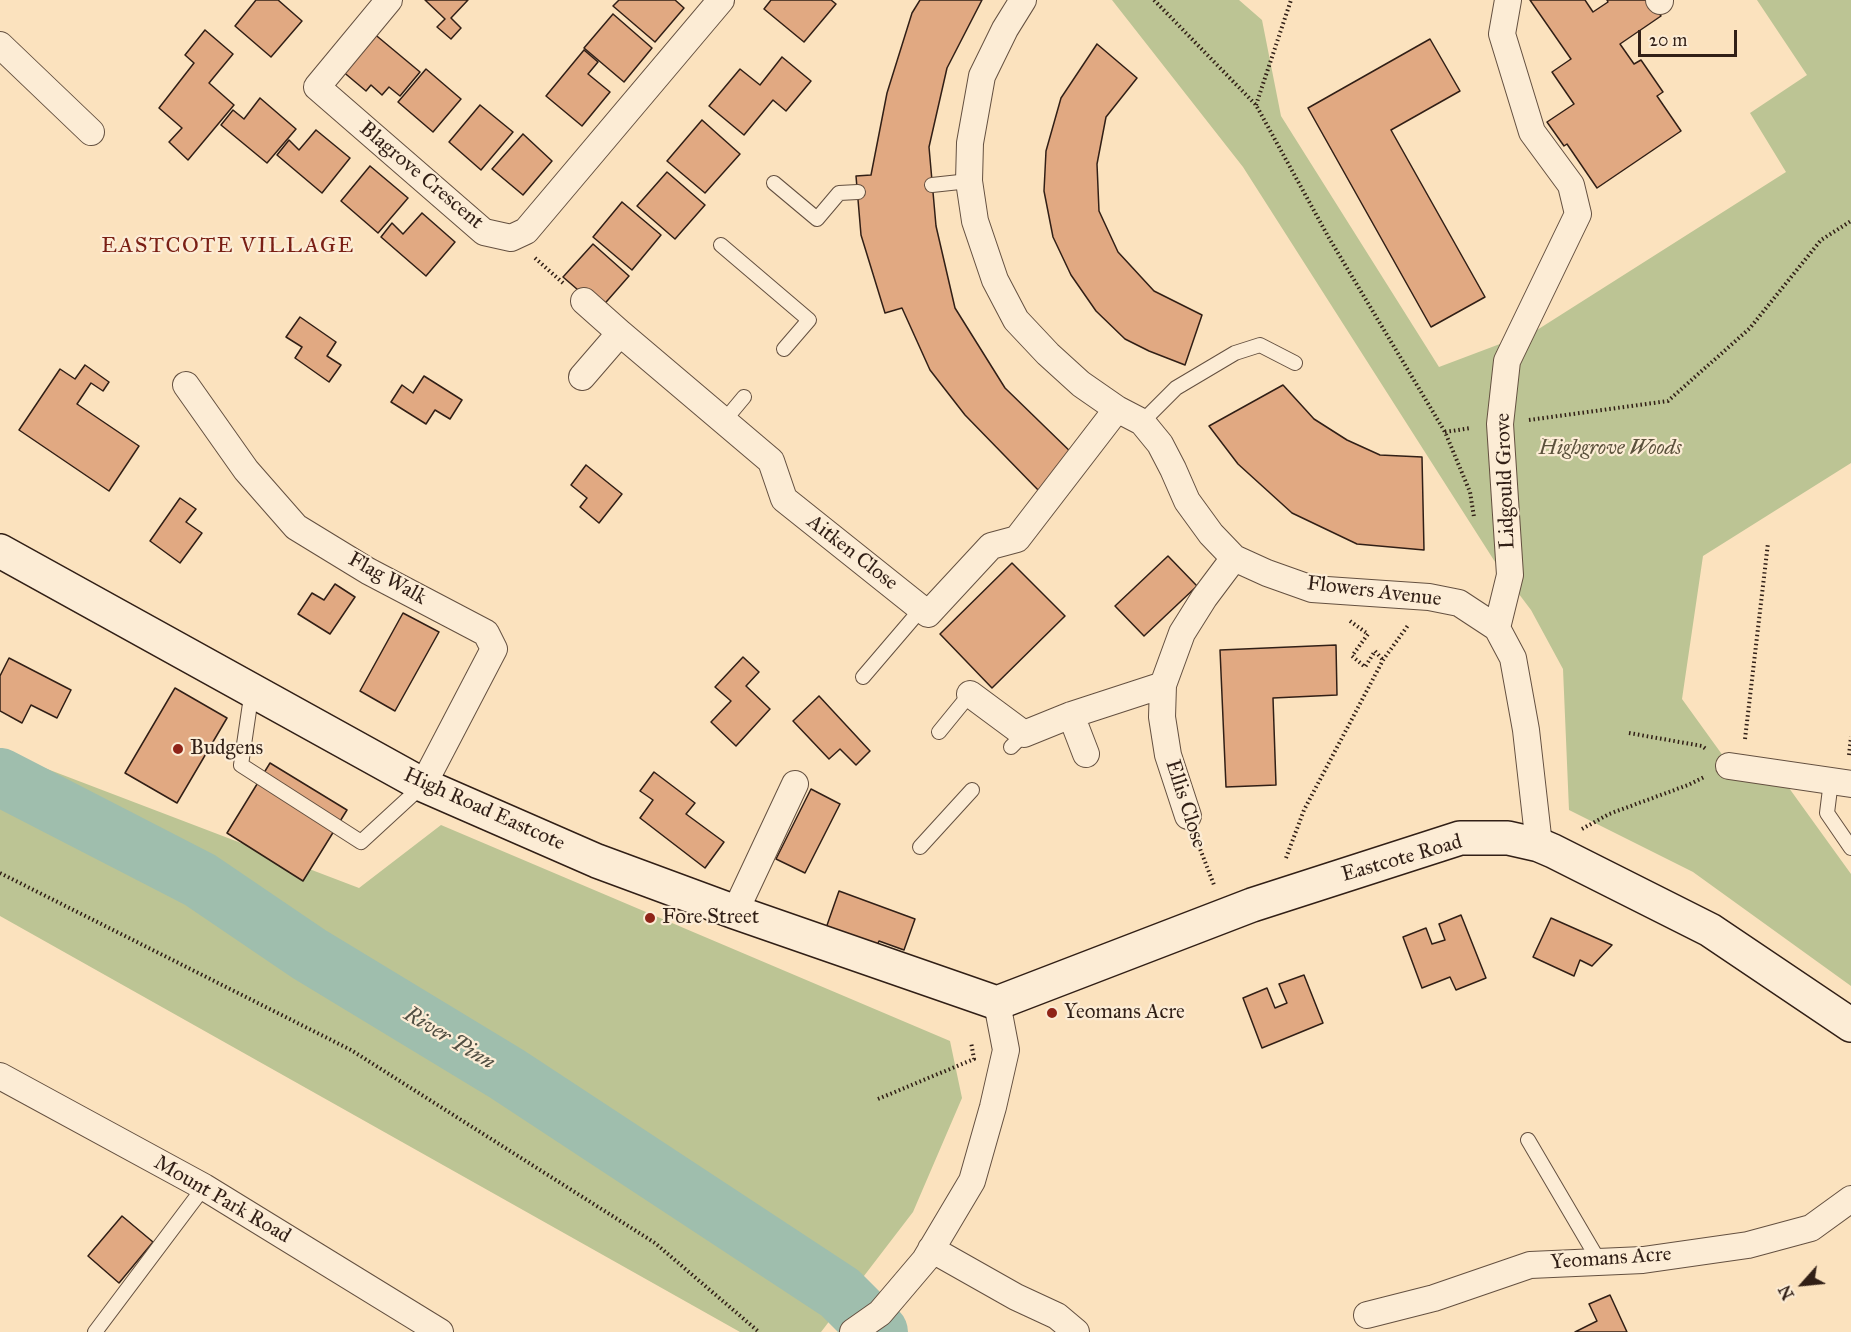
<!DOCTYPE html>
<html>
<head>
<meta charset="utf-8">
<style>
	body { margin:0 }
	#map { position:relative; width:1851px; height:1332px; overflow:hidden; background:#fbe2be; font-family:"IM FELL Great Primer",serif }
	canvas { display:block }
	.north { position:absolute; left:1773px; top:1254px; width:60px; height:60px; -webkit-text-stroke:4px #fcecd5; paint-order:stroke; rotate:243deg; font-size:16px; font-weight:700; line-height:24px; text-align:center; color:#311f16 }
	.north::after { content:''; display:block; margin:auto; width:21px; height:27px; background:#311f16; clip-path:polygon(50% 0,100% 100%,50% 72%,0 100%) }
	.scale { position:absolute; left:1638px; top:30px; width:99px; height:27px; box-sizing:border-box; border:3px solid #311f16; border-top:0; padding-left:8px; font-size:18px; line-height:21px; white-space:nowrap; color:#311f16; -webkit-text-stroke:4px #fcecd5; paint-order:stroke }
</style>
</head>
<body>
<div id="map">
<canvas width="1851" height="1332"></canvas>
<div class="north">N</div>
<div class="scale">20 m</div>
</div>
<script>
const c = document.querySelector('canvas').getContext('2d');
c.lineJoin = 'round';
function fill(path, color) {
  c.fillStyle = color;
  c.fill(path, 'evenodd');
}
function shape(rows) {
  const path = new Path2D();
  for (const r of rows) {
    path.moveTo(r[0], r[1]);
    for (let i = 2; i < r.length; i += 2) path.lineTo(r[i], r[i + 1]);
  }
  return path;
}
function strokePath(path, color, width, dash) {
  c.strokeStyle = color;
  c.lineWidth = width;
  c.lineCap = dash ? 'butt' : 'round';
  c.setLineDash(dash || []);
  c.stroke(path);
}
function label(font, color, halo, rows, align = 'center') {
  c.font = font + ' "IM FELL Great Primer",serif';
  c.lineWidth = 4.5;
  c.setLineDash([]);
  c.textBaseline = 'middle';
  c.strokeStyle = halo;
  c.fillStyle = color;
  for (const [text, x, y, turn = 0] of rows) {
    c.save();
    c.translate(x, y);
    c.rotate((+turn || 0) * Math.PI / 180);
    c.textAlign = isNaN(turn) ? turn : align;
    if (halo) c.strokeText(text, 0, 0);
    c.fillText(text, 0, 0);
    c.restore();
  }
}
fill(shape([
	[1112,0,1239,0,1262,20,1281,116,1439,367,1537,330,1786,172,1750,113,1807,75,1757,0,1851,0,1851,463,1703,556,1682,699,1739,778,1789,788,1851,874,1851,986,1693,872,1569,810,1563,669,1531,610,1497,565,1243,167],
	[0,751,359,888,441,825,950,1041,962,1098,913,1212,821,1332,740,1332,0,916]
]), '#bcc494');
strokePath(shape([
	[0,777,200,880,309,954,507,1074,840,1293,879,1332]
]), '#9fbead', 58);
const building = shape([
	[256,0,278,0,302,21,271,57,235,26,256,0],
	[425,0,468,0,451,18,461,28,451,39,437,27,445,19,425,0],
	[619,0,675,0,684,8,655,42,613,6,619,0],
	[771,0,831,0,836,4,804,42,764,9,771,0],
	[920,0,982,0,947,68,929,147,936,226,955,308,1005,388,1077,458,1041,493,965,415,930,370,902,308,885,313,861,235,856,176,871,175,887,93,912,13,920,0],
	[1530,0,1585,0,1593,12,1608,2,1607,0,1650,0,1661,16,1620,44,1634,64,1641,60,1663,92,1657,96,1681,131,1597,188,1567,144,1564,146,1547,122,1574,104,1552,72,1571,59,1530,0],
	[613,14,652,48,624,82,584,48,613,14],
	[205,30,233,54,209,83,234,105,188,160,169,142,182,128,159,108,194,63,185,55,205,30],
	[372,32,420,72,400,96,389,87,382,95,371,85,366,91,341,70,372,32],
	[1430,39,1460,91,1391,130,1485,297,1431,327,1308,108,1430,39],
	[1097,44,1137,78,1106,117,1097,164,1099,211,1118,252,1154,291,1202,315,1185,365,1149,351,1125,339,1096,311,1071,275,1053,237,1044,191,1046,151,1061,98,1097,44],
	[584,50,598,62,588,74,610,92,582,126,546,96,584,50],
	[782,57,811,81,786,111,773,100,744,135,709,106,740,69,760,85,782,57],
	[426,69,461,99,433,132,398,102,426,69],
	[260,98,296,129,267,163,221,125,233,110,244,119,260,98],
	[480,105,513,132,481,170,449,142,480,105],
	[702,120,740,154,705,193,667,161,702,120],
	[316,130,350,158,322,193,277,155,289,140,299,150,316,130],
	[523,134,552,161,523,195,492,169,523,134],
	[370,166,408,198,378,233,341,201,370,166],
	[667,172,705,205,675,239,637,206,667,172],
	[622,202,661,235,632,270,593,237,622,202],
	[422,213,455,242,426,276,381,237,392,223,403,234,422,213],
	[593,244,629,276,600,309,563,277,593,244],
	[300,317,336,342,327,356,341,365,329,382,295,358,302,347,286,337,300,317],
	[85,365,109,382,103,391,91,383,77,404,139,446,109,491,19,430,60,369,75,379,85,365],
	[424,376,462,400,450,419,435,410,426,424,391,402,402,385,413,393,424,376],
	[1283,385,1314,419,1347,440,1380,455,1422,457,1424,550,1357,544,1292,513,1238,464,1209,426,1283,385],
	[586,465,622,494,599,523,580,507,587,498,571,485,586,465],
	[180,498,196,509,186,522,202,533,180,563,150,541,180,498],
	[1168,556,1197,586,1144,636,1115,606,1168,556],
	[1012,563,1065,616,992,688,940,634,1012,563],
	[335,584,355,597,330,634,298,614,312,593,324,600,335,584],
	[403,613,439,632,395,711,360,691,403,613],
	[1336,645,1337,695,1273,698,1276,785,1226,787,1220,650,1336,645],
	[743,657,759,672,746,686,770,709,736,746,711,722,731,701,715,687,743,657],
	[9,658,71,690,57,718,31,705,22,723,0,711,0,676,9,658],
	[175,688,227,718,177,803,125,773,175,688],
	[819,696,870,751,856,765,840,749,829,759,793,721,819,696],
	[270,763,347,810,303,881,227,833,270,763],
	[654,772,695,803,686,814,724,842,705,868,640,818,653,800,640,791,654,772],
	[811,789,840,804,805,873,776,859,811,789],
	[839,891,915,919,904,950,879,941,875,950,825,931,839,891],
	[1461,915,1486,978,1456,990,1450,977,1422,988,1403,937,1426,928,1432,944,1445,940,1439,924,1461,915],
	[1551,918,1612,945,1592,966,1580,960,1574,976,1533,957,1551,918],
	[1304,975,1323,1023,1262,1048,1243,998,1267,988,1275,1008,1287,1003,1279,984,1304,975],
	[122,1216,153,1242,119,1283,88,1256,122,1216],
	[1610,1295,1627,1332,1575,1332,1597,1321,1589,1304,1610,1295]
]);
fill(building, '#e1a982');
strokePath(building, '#311f16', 1.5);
const service = shape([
	[774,183,817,219,839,193,858,192],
	[932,185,969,181],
	[721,245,809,320,784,349],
	[724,421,744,397],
	[1142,422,1176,388,1235,353,1260,345,1295,363],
	[863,677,922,608],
	[252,690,241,765,361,842,423,785],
	[939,732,970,694],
	[1011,747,1024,734],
	[1831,781,1827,813,1851,848],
	[920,847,972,790],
	[1528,1140,1599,1261],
	[95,1332,204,1187]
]);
const minor = shape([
	[389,0,317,87,484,232,511,238,526,231,721,0],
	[1023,0,1005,29,982,76,970,143,969,181,975,221,995,280,1016,320,1048,354,1081,384,1117,409,1142,422,1160,444,1173,469,1187,501,1211,534,1234,558,1267,573,1312,589,1429,597,1459,603,1497,628],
	[1508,0,1502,34,1532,132,1571,185,1578,214,1507,361,1500,424,1510,575,1497,628,1513,658,1526,730,1539,845],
	[1659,0,1660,1],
	[0,45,91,132],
	[584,301,620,333],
	[582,377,620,333,771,461,784,499,928,614,991,546,1017,539,1117,409],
	[186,385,246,470,296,527,368,571,486,633,494,649,423,785],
	[970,694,1024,734,1071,715,1163,685],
	[1071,715,1086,754],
	[1729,766,1851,784],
	[1188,816,1168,755,1162,717,1163,685,1182,633,1204,598,1234,558],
	[735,912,795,784],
	[0,1076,204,1187,440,1332],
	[931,1249,1016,1297,1057,1316,1076,1332],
	[1367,1315,1434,1298,1530,1265,1643,1260,1748,1245,1811,1228,1851,1199],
	[853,1332,880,1313,925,1260,972,1181,993,1107,1006,1050,997,1003]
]);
const secondary = shape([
	[0,551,423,785,597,861,735,912,997,1003,1252,905,1460,838,1508,838,1539,845,1553,851,1710,930,1851,1025]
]);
strokePath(service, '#645040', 16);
strokePath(minor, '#645040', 28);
strokePath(secondary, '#311f16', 36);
strokePath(shape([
	[1154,0,1256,105,1329,238,1445,432,1470,492,1474,517],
	[1256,105,1291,0],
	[535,258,563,283],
	[1529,420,1668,401,1750,328,1821,240,1851,221],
	[1445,432,1471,428],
	[1350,621,1368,634,1352,656,1365,667,1375,651,1383,660],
	[1629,733,1702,746,1706,749],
	[1745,739,1768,543],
	[1849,755,1851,737],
	[1582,829,1609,814,1688,785,1704,777],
	[1197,841,1214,885],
	[1286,858,1304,810,1383,660,1409,624],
	[0,873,351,1050,655,1243,759,1332],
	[878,1099,974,1059,971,1042]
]), '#311f16', 4, [1.5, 3]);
strokePath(service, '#fcecd5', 14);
strokePath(minor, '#fcecd5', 26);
strokePath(secondary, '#fcecd5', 33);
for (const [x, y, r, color] of [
	[178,749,6,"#8f2418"],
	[650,918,6,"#8f2418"],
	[1052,1013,6,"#8f2418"]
]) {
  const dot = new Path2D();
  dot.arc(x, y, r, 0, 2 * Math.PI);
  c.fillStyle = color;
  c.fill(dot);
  strokePath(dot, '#fcecd5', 2);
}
label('21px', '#311f16', '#fcecd5', [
	["Blagrove Crescent",421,176,40],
	["Lidgould Grove",1506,481,-92],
	["Aitken Close",852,553,38],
	["Flag Walk",387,579,29],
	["Flowers Avenue",1374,592,7],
	["Ellis Close",1185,804,72],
	["High Road Eastcote",484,810,24],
	["Eastcote Road",1402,859,-16],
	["Mount Park Road",222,1200,30],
	["Yeomans Acre",1611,1259,-4]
]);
label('italic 21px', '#5b513c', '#fcecd5', [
	["Highgrove Woods",1610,449]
]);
label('21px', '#311f16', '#fcecd5', [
	["Budgens",190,749],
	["Fore Street",662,918],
	["Yeomans Acre",1064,1013]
], 'left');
c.letterSpacing = '1.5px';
label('22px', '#7a1f14', '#fcecd5', [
	["EASTCOTE VILLAGE",228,247]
]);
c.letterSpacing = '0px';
label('italic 22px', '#524f43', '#fcecd5', [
	["River Pinn",449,1039,31]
]);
</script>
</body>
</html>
